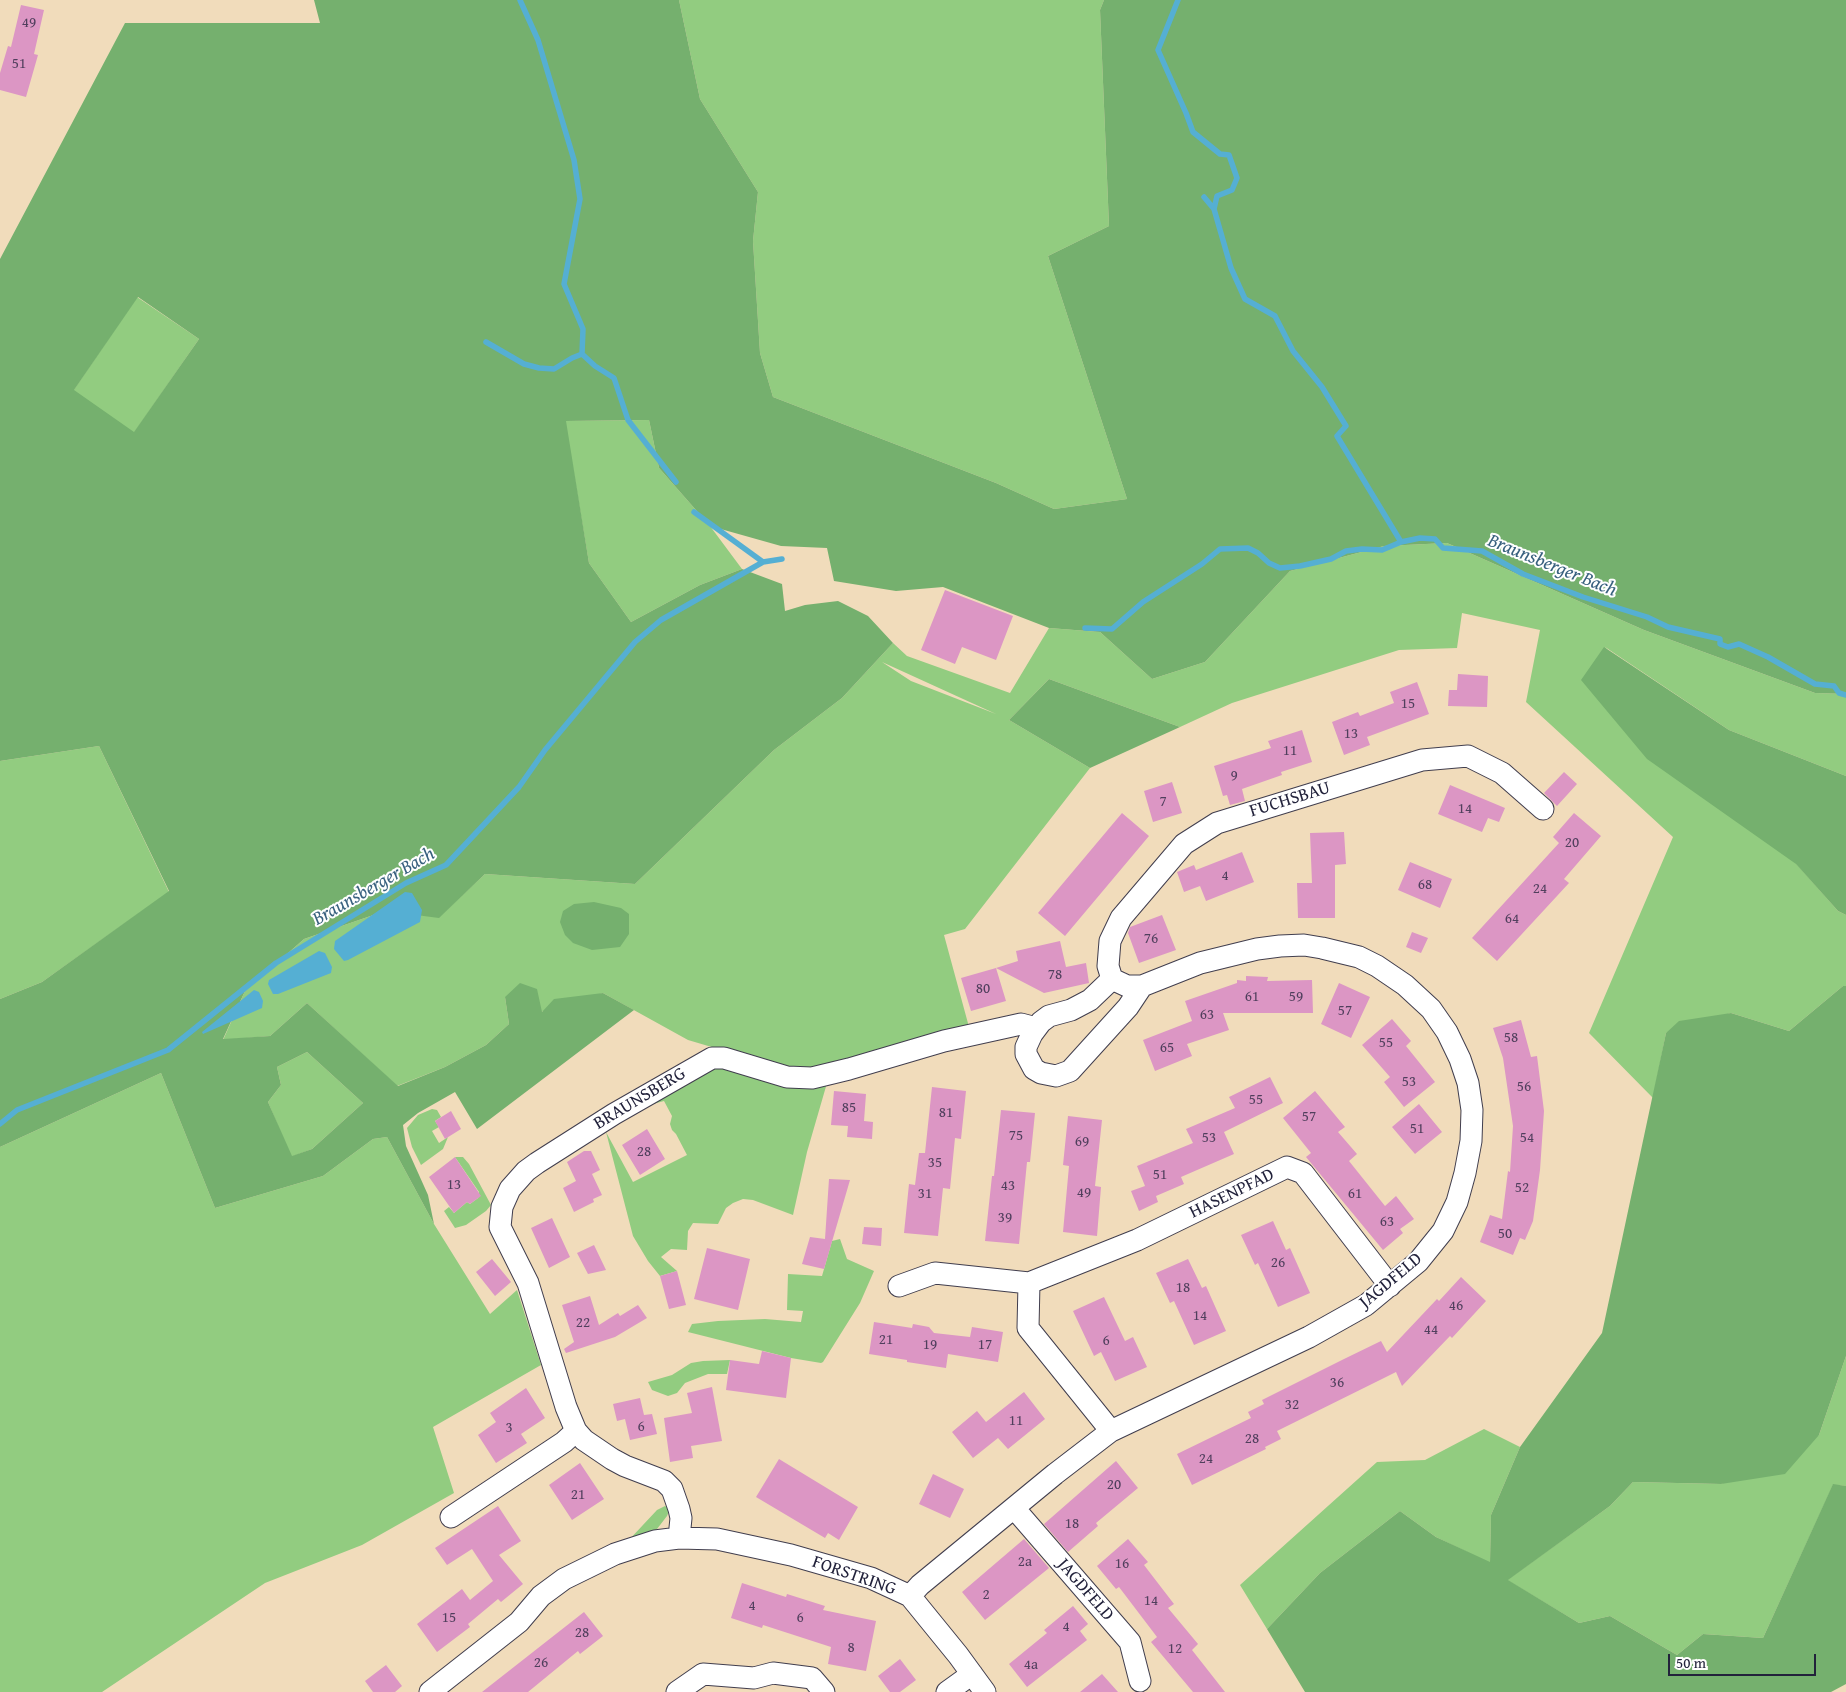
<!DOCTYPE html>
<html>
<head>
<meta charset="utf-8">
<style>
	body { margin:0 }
	#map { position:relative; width:1846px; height:1692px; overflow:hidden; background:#f1dcbb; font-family:"Gentium Book Plus",serif }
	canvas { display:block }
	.scale { position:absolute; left:1668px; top:1654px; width:148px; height:22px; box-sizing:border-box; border:2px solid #22223b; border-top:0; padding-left:6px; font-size:15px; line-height:18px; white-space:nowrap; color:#22223b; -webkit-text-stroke:4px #fff; paint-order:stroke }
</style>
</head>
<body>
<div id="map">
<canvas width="1846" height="1692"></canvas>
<div class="scale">50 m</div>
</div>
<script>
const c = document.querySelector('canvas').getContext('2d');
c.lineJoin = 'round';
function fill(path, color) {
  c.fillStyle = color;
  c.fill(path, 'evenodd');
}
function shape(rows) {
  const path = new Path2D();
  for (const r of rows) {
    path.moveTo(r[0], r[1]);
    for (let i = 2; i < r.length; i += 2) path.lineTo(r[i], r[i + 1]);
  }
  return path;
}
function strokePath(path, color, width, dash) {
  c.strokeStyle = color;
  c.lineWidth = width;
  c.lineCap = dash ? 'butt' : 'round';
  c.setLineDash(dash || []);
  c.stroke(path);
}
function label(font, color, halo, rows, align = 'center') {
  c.font = font + ' "Gentium Book Plus",serif';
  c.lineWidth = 4;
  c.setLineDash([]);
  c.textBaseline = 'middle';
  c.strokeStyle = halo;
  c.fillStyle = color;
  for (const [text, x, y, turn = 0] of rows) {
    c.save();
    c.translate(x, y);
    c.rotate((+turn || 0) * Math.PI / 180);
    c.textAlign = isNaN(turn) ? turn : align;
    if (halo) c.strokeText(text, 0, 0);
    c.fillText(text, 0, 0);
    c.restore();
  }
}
fill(shape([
	[679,0,1104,0,1100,10,1109,226,1048,256,1127,499,1054,509,996,483,773,397,760,353,753,241,758,192,700,99],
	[137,297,199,339,134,433,73,391],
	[649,420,659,468,710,526,742,569,700,585,631,622,589,563,565,421],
	[1447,543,1644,630,1815,693,1846,694,1846,776,1729,730,1605,647,1838,911,1846,915,1846,986,1843,986,1789,1031,1731,1013,1666,1033,1653,1098,1589,1033,1673,837,1526,702,1540,630,1462,613,1457,648,1399,650,1232,703,1180,727,1049,679,1009,720,1090,768,965,929,944,935,969,1027,827,1066,800,1069,715,1048,688,1040,603,993,541,1012,505,997,509,1024,486,1045,445,1067,397,1086,307,1003,270,1036,223,1040,245,991,304,939,385,911,439,917,485,874,635,884,774,750,842,698,893,643,907,656,1010,693,1049,628,1100,632,1152,679,1205,662,1290,571,1384,546],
	[882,662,996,714,911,681],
	[99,746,169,892,42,982,0,999,0,761],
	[307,1052,363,1103,312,1149,291,1157,268,1102,281,1085,277,1067],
	[711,1066,827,1083,807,1152,793,1215,753,1200,743,1199,733,1203,726,1208,718,1224,693,1223,688,1231,687,1250,671,1249,661,1257,677,1271,660,1276,648,1261,633,1236,606,1132,633,1182,687,1155,676,1134,672,1130,670,1124,672,1116,664,1101,653,1104],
	[161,1073,215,1208,323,1176,373,1139,387,1137,434,1224,490,1314,517,1290,541,1365,433,1427,454,1493,362,1545,265,1583,102,1692,0,1692,0,1147],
	[432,1109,437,1110,441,1117,435,1121,439,1127,432,1131,439,1143,448,1137,443,1149,421,1165,412,1147,407,1128,418,1115],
	[455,1157,463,1157,469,1164,491,1205,486,1211,466,1225,455,1228,444,1211,449,1207,454,1213,467,1202,470,1204,478,1198,479,1192],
	[840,1239,847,1259,874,1271,860,1303,823,1362,821,1363,791,1358,688,1332,692,1324,718,1321,765,1319,801,1322,803,1311,787,1310,788,1274,822,1276,832,1241],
	[1846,1356,1846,1486,1833,1485,1763,1638,1703,1634,1677,1655,1610,1616,1579,1623,1507,1580,1610,1506,1633,1482,1721,1484,1819,1435],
	[730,1360,727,1374,708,1374,685,1383,677,1393,668,1396,652,1390,648,1382,672,1375,691,1363,703,1361],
	[1484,1429,1520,1447,1491,1515,1490,1563,1436,1537,1400,1511,1320,1573,1267,1629,1240,1585,1377,1462,1425,1460],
	[665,1506,668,1508,669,1511,667,1516,657,1529,646,1535,628,1541,657,1510]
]), '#92cc80');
fill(shape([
	[314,0,679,0,700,99,758,192,753,241,760,353,773,397,996,483,1054,509,1127,499,1048,256,1109,226,1100,10,1104,0,1846,0,1846,694,1815,693,1644,630,1447,543,1384,546,1290,571,1205,662,1152,679,1100,632,1049,628,943,587,896,591,834,581,827,548,781,546,710,526,659,468,649,420,566,421,589,563,631,622,700,585,742,569,782,584,785,611,805,605,838,601,868,616,893,643,842,698,774,750,635,884,485,874,439,918,385,911,304,939,245,991,223,1039,270,1036,307,1003,398,1086,445,1067,486,1045,509,1024,505,997,520,983,537,989,542,1012,554,999,603,993,634,1010,477,1129,455,1092,418,1113,403,1125,406,1146,428,1195,434,1224,387,1137,373,1139,323,1176,215,1208,161,1073,0,1147,0,999,42,982,169,891,99,746,0,761,0,259,125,23,320,23],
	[138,297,199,339,134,432,74,390],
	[307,1052,363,1103,312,1149,292,1156,268,1102,281,1085,277,1067],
	[1604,647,1729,730,1846,776,1846,915,1838,911,1796,864,1647,759,1581,680],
	[1049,679,1180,727,1090,768,1009,720],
	[594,902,621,908,629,914,629,934,620,947,592,950,573,943,565,935,560,922,563,911,574,904],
	[1843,986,1846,986,1846,1356,1819,1435,1785,1474,1721,1484,1633,1482,1610,1506,1508,1580,1579,1623,1610,1616,1677,1655,1703,1634,1763,1638,1833,1484,1846,1486,1846,1684,1831,1692,1305,1692,1267,1629,1320,1573,1400,1511,1436,1537,1490,1562,1491,1515,1520,1447,1602,1333,1666,1033,1679,1021,1731,1013,1789,1031]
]), '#75b06e');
fill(shape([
	[405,892,412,893,422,910,420,922,348,960,344,961,334,949,335,941],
	[319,951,325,953,332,967,331,973,278,994,273,994,268,984,269,980],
	[254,990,259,992,263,1001,262,1008,203,1034,202,1032]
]), '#55afd3');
strokePath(shape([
	[520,0,538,40,574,160,580,199,564,284,583,329,582,354,595,366,614,378,628,420,676,482],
	[1178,0,1158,50,1186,113,1193,132,1220,154,1229,155,1237,178,1232,190,1217,196,1214,209,1231,268,1245,299,1275,316,1293,351,1322,387,1346,426,1337,436,1401,542],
	[1204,197,1214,209],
	[486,342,524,364,539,368,554,369,572,358,582,354],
	[694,512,763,562],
	[1085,628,1112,629,1143,602,1202,564,1220,549,1248,548,1258,553,1269,563,1280,568,1300,566,1331,559,1346,551,1362,549,1382,550,1401,542,1420,538,1435,539,1443,548,1482,551,1523,574,1583,597,1647,617,1668,627,1720,639,1720,644,1728,647,1739,644,1768,657,1815,684,1834,686,1839,693,1846,695],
	[0,1124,17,1110,168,1050,276,963,406,883,446,865,519,787,545,750,635,642,661,620,763,562,782,559]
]), '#55afd3', 5.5);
fill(shape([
	[21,5,44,10,34,54,38,55,26,97,0,90,0,73,8,46,11,47],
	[945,590,1013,616,996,660,962,647,955,664,921,650],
	[1458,674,1488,676,1487,707,1448,706,1449,690,1457,690],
	[1417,682,1429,714,1367,737,1370,745,1344,755,1332,722,1358,712,1360,716,1394,703,1390,692],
	[1302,730,1312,762,1281,772,1282,775,1242,789,1245,801,1230,805,1227,795,1223,796,1214,766,1271,748,1268,741],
	[1564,772,1577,784,1557,806,1544,793],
	[1172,782,1182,813,1153,822,1144,791],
	[1450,785,1505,808,1499,822,1488,818,1482,832,1438,814],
	[1122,813,1149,836,1065,936,1038,913],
	[1574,813,1601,836,1564,879,1569,883,1497,961,1472,938,1559,843,1553,837],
	[1344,832,1346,864,1335,865,1335,918,1298,918,1297,883,1312,883,1310,833],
	[1242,852,1254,882,1206,901,1200,886,1184,892,1177,872,1194,865,1196,870],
	[1410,862,1452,879,1440,908,1398,890],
	[1162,915,1176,950,1139,963,1128,933,1130,927],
	[1412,932,1428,938,1421,953,1406,947],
	[1060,941,1066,967,1086,963,1089,983,1044,993,996,968,1018,961,1016,951],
	[996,968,1006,1001,971,1011,961,978],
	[1246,976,1268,977,1267,981,1312,980,1313,1013,1223,1013,1229,1030,1187,1044,1192,1056,1155,1071,1143,1040,1192,1021,1185,1001,1237,983,1237,980,1246,981],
	[1339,983,1370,997,1351,1038,1321,1024],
	[1392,1019,1411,1041,1406,1046,1435,1082,1404,1107,1384,1082,1390,1077,1362,1045],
	[1521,1020,1531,1057,1537,1056,1544,1111,1540,1170,1533,1221,1525,1240,1520,1238,1513,1255,1480,1242,1490,1215,1502,1219,1508,1171,1510,1172,1513,1126,1503,1058,1493,1028],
	[1270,1077,1283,1103,1224,1132,1234,1154,1181,1177,1184,1184,1156,1196,1158,1202,1139,1211,1131,1191,1145,1186,1137,1166,1193,1143,1186,1129,1235,1108,1229,1097],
	[932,1087,966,1091,961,1139,955,1138,950,1189,943,1188,938,1236,904,1233,909,1184,915,1185,919,1153,925,1153],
	[834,1091,866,1094,864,1121,873,1122,872,1139,847,1137,848,1126,831,1125],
	[1315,1091,1345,1127,1338,1132,1357,1154,1349,1161,1385,1206,1396,1196,1414,1219,1400,1229,1403,1233,1383,1250,1306,1157,1311,1153,1283,1118],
	[1419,1104,1442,1132,1415,1154,1392,1127],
	[1001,1110,1035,1113,1030,1162,1027,1162,1019,1244,985,1241,992,1176,994,1176],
	[451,1111,461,1129,445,1139,435,1121],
	[1068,1116,1102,1120,1095,1186,1101,1187,1097,1236,1063,1232,1069,1166,1063,1165],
	[647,1129,665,1159,640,1175,622,1145],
	[584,1151,591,1151,600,1170,592,1174,602,1195,593,1199,594,1202,574,1212,563,1188,576,1181,567,1162],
	[455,1157,481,1196,470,1204,467,1202,454,1213,429,1177],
	[829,1179,850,1180,824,1269,802,1264,810,1237,825,1239],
	[552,1218,570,1257,549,1268,531,1228],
	[1273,1221,1286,1250,1290,1248,1310,1293,1278,1307,1258,1263,1255,1265,1241,1235],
	[864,1227,882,1228,881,1246,862,1244],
	[594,1245,606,1270,588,1274,577,1253],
	[707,1248,750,1259,738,1310,694,1299],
	[492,1259,511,1282,495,1296,476,1272],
	[1188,1259,1202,1288,1206,1286,1226,1331,1194,1345,1174,1301,1170,1303,1156,1273],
	[677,1271,686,1305,669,1309,660,1276],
	[1461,1277,1486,1301,1452,1338,1450,1336,1402,1386,1396,1372,1382,1379,1277,1431,1281,1439,1265,1447,1266,1449,1192,1485,1177,1454,1251,1418,1248,1412,1264,1404,1262,1400,1344,1359,1381,1341,1387,1352,1437,1299,1439,1301],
	[590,1296,599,1325,618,1313,620,1316,638,1305,647,1318,615,1337,566,1353,564,1349,574,1342,562,1305],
	[1104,1297,1125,1341,1133,1337,1147,1367,1115,1381,1101,1352,1094,1356,1073,1311],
	[874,1322,912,1328,913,1324,929,1327,934,1333,970,1337,972,1327,1003,1332,998,1362,948,1354,946,1368,907,1362,907,1360,869,1354],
	[762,1351,791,1358,786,1398,726,1390,730,1360,759,1364],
	[712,1387,722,1441,691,1446,693,1458,670,1462,664,1418,692,1413,687,1393],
	[526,1388,545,1418,521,1434,527,1443,496,1463,478,1435,496,1422,490,1413],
	[1024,1392,1045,1419,1008,1449,998,1438,973,1458,952,1432,977,1411,986,1422],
	[640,1398,644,1415,652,1414,657,1434,630,1440,625,1419,617,1421,613,1404],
	[779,1459,858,1507,839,1540,828,1533,825,1538,756,1497],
	[1116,1461,1138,1488,1096,1523,1098,1526,1068,1552,1044,1524],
	[580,1463,604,1499,572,1520,549,1485],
	[933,1474,964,1489,950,1518,919,1504],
	[498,1506,521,1541,499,1555,523,1584,501,1602,498,1599,468,1624,470,1627,437,1652,417,1624,462,1589,470,1600,493,1581,472,1549,447,1565,435,1548],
	[1024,1539,1049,1568,985,1620,962,1592],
	[1128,1539,1148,1562,1144,1565,1174,1604,1168,1608,1198,1644,1192,1650,1225,1692,1193,1692,1151,1642,1157,1637,1119,1587,1116,1589,1097,1566],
	[742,1583,786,1597,787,1594,825,1606,823,1610,876,1621,866,1671,828,1664,831,1647,763,1625,762,1628,731,1618],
	[1073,1606,1088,1624,1080,1631,1087,1640,1027,1687,1009,1664,1047,1633,1044,1630],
	[584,1612,603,1636,580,1654,578,1651,528,1692,482,1692],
	[900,1659,916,1680,900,1692,890,1692,878,1676],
	[386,1665,402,1686,395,1692,373,1692,365,1681],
	[1102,1674,1118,1692,1080,1692]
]), '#dc96c4');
const street = shape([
	[1112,979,1108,966,1110,941,1121,918,1184,844,1217,823,1422,760,1468,756,1502,773,1543,809],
	[1112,979,1090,1000,1071,1010,1049,1016,1041,1022,1032,1034,1026,1047,1026,1054,1034,1069,1041,1073,1056,1076,1070,1071,1128,1007,1142,986],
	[899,1286,935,1273,1029,1283],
	[1111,1431,1028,1328,1029,1283,1137,1240,1287,1167,1303,1173,1390,1286],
	[1014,1508,1130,1642,1140,1681],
	[451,1517,564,1442,576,1431],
	[679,1538,681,1518,679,1509,672,1489,664,1481,625,1466,612,1459,584,1440,576,1431,566,1407,528,1283,500,1227,502,1207,510,1189,526,1171,537,1163,614,1114,712,1058,724,1058,787,1077,812,1078,849,1069,944,1041,1021,1024,1036,1028],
	[910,1596,920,1585,1055,1474,1111,1431,1309,1337,1366,1305,1418,1262,1443,1231,1457,1202,1465,1173,1471,1141,1472,1110,1468,1083,1460,1059,1447,1032,1431,1009,1405,985,1377,966,1359,957,1322,948,1304,945,1280,946,1257,949,1200,963,1142,986,1127,986,1112,979],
	[430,1692,519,1622,541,1596,564,1579,615,1554,655,1541,679,1538,717,1539,791,1555,871,1578,910,1596,958,1655,985,1692],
	[677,1692,703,1674,754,1678,773,1673,812,1678,824,1692],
	[947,1692,972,1674]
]);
strokePath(street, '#413e4e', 23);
strokePath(street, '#fff', 21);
label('15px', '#503f5d', null, [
	["49",29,23],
	["51",19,64],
	["15",1408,704],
	["13",1351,734],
	["11",1290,751],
	["9",1234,776],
	["7",1163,802],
	["14",1465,809],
	["20",1572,843],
	["4",1225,876],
	["68",1425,885],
	["24",1540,889],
	["64",1512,919],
	["76",1151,939],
	["78",1055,975],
	["80",983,989],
	["61",1252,997],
	["59",1296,997],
	["57",1345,1011],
	["63",1207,1015],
	["58",1511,1038],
	["55",1386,1043],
	["65",1167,1048],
	["53",1409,1082],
	["56",1524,1087],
	["55",1256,1100],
	["85",849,1108],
	["81",946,1113],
	["57",1309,1117],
	["51",1417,1129],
	["75",1016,1136],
	["53",1209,1138],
	["54",1527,1138],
	["69",1082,1142],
	["28",644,1152],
	["35",935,1163],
	["51",1160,1175],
	["13",454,1185],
	["43",1008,1186],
	["52",1522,1188],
	["49",1084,1193],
	["31",925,1194],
	["61",1355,1194],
	["39",1005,1218],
	["63",1387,1222],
	["50",1505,1234],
	["26",1278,1263],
	["18",1183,1288],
	["46",1456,1306],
	["14",1200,1316],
	["22",583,1323],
	["44",1431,1330],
	["21",886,1340],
	["6",1106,1341],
	["19",930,1345],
	["17",985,1345],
	["36",1337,1383],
	["32",1292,1405],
	["11",1016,1421],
	["6",641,1427],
	["3",509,1428],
	["28",1252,1439],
	["24",1206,1459],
	["20",1114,1485],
	["21",578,1495],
	["18",1072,1524],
	["2a",1025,1562],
	["16",1122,1564],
	["2",986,1595],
	["14",1151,1601],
	["4",752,1606],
	["15",449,1618],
	["6",800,1618],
	["4",1066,1627],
	["28",582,1633],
	["8",851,1648],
	["12",1175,1649],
	["26",541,1663],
	["4a",1031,1665]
]);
label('18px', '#22223b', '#fff', [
	["FUCHSBAU",1290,800,-17],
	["BRAUNSBERG",640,1099,-31],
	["HASENPFAD",1232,1194,-26],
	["JAGDFELD",1391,1281,-40],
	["FORSTRING",854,1576,19],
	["JAGDFELD",1085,1590,49]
]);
label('italic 19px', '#39617f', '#fff', [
	["Braunsberger Bach",1552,566,22],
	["Braunsberger Bach",374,887,-30]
]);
</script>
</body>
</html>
